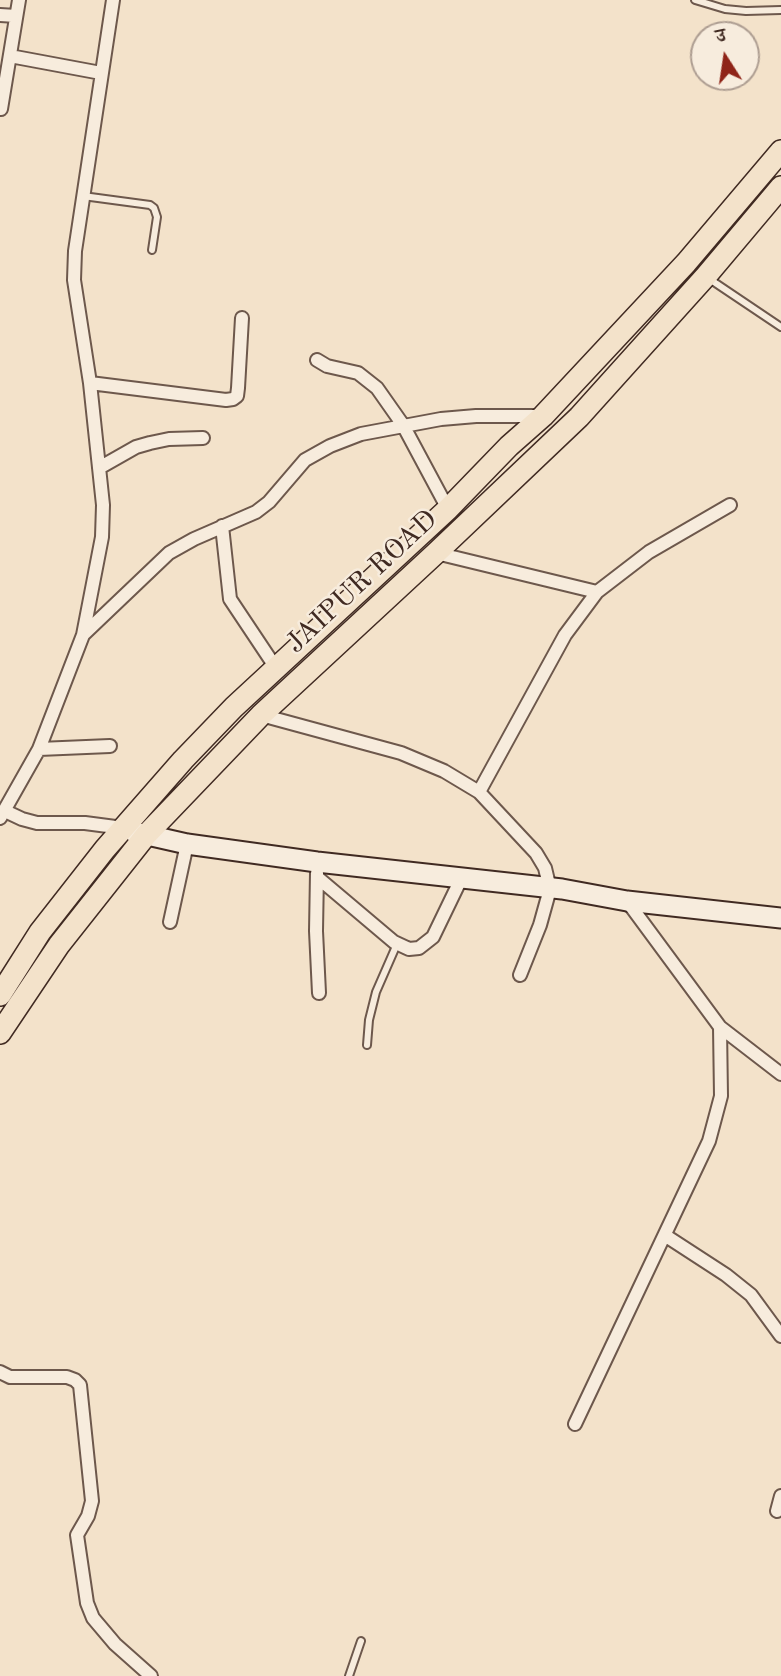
<!DOCTYPE html>
<html>
<head>
<meta charset="utf-8">
<style>
	body { margin:0 }
	#map { position:relative; width:781px; height:1676px; overflow:hidden; background:#f3e2ca; font-family:"Old Standard TT","Noto Serif Devanagari",serif }
	canvas { display:block }
	.north { position:absolute; left:690px; top:21px; width:70px; height:70px; box-sizing:border-box; background:#f7ecdd; border:2px solid #ae9e92; border-radius:50%; rotate:348deg; font-size:19px; font-weight:700; line-height:28px; text-align:center; color:#402a22 }
	.north::after { content:''; display:block; margin:auto; width:24px; height:32px; background:#8f2418; clip-path:polygon(50% 0,100% 100%,50% 72%,0 100%) }
</style>
</head>
<body>
<div id="map">
<canvas width="781" height="1676"></canvas>
<div class="north">उ</div>
</div>
<script>
const c = document.querySelector('canvas').getContext('2d');
c.lineJoin = 'round';
function shape(rows) {
  const path = new Path2D();
  for (const r of rows) {
    path.moveTo(r[0], r[1]);
    for (let i = 2; i < r.length; i += 2) path.lineTo(r[i], r[i + 1]);
  }
  return path;
}
function strokePath(path, color, width, dash) {
  c.strokeStyle = color;
  c.lineWidth = width;
  c.lineCap = dash ? 'butt' : 'round';
  c.setLineDash(dash || []);
  c.stroke(path);
}
function label(font, color, halo, rows, align = 'center') {
  c.font = font + ' "Old Standard TT",serif';
  c.lineWidth = 5;
  c.setLineDash([]);
  c.textBaseline = 'middle';
  c.strokeStyle = halo;
  c.fillStyle = color;
  for (const [text, x, y, turn = 0] of rows) {
    c.save();
    c.translate(x, y);
    c.rotate((+turn || 0) * Math.PI / 180);
    c.textAlign = isNaN(turn) ? turn : align;
    if (halo) c.strokeText(text, 0, 0);
    c.fillText(text, 0, 0);
    c.restore();
  }
}
const lane = shape([
	[695,0,725,9,746,11,781,10],
	[83,196,150,205,154,208,157,217,152,250],
	[708,278,781,327],
	[367,1045,369,1020,376,992,397,944],
	[349,1676,361,1641]
]);
const street = shape([
	[0,15,16,16],
	[10,56,101,73],
	[1,109,19,0],
	[317,360,327,366,358,373,377,388,403,425,448,509],
	[90,383,226,400,233,399,237,396,238,388,242,318],
	[99,468,136,447,150,443,169,439,203,438],
	[222,526,230,599,276,668],
	[436,553,597,592],
	[83,635,169,553,194,539,256,512,269,502,305,460,330,446,361,434,441,419,476,416,542,416],
	[261,715,401,753,444,771,479,792],
	[110,746,39,749,83,635,102,537,103,505,90,383,74,280,75,251,113,0],
	[5,811,22,819,37,823,85,823,123,828],
	[0,818,39,749],
	[317,873,316,931,319,993],
	[317,877,394,942,409,949,419,948,433,937,461,879],
	[627,901,720,1027,781,1074],
	[170,922,187,844],
	[520,975,540,925,550,889,545,868,536,853,479,792,565,635,597,592,649,552,730,505],
	[666,1236,726,1275,751,1295,781,1336],
	[0,1372,10,1377,67,1377,75,1380,80,1385,92,1501,88,1516,77,1535,87,1603,93,1618,115,1644,151,1676],
	[575,1424,709,1141,721,1096,720,1027],
	[777,1511,781,1496]
]);
const secondary = shape([
	[134,832,187,844,317,862,562,889,627,901,781,918]
]);
const primary = shape([
	[0,995,40,932,105,849,183,760,234,707,448,509,509,446,543,416,686,263,781,151],
	[0,1033,59,945,146,835,261,715,436,553,579,417,706,276,781,187]
]);
strokePath(lane, '#6d584c', 10);
strokePath(street, '#6d584c', 16);
strokePath(secondary, '#402a22', 23);
strokePath(primary, '#402a22', 24);
strokePath(lane, '#f7ecdd', 6);
strokePath(street, '#f7ecdd', 12);
strokePath(secondary, '#f7ecdd', 19);
strokePath(primary, '#f3e2ca', 21);
label('28px', '#402a22', '#f7ecdd', [
	["JAIPUR ROAD",362,582,-43]
]);
</script>
</body>
</html>
